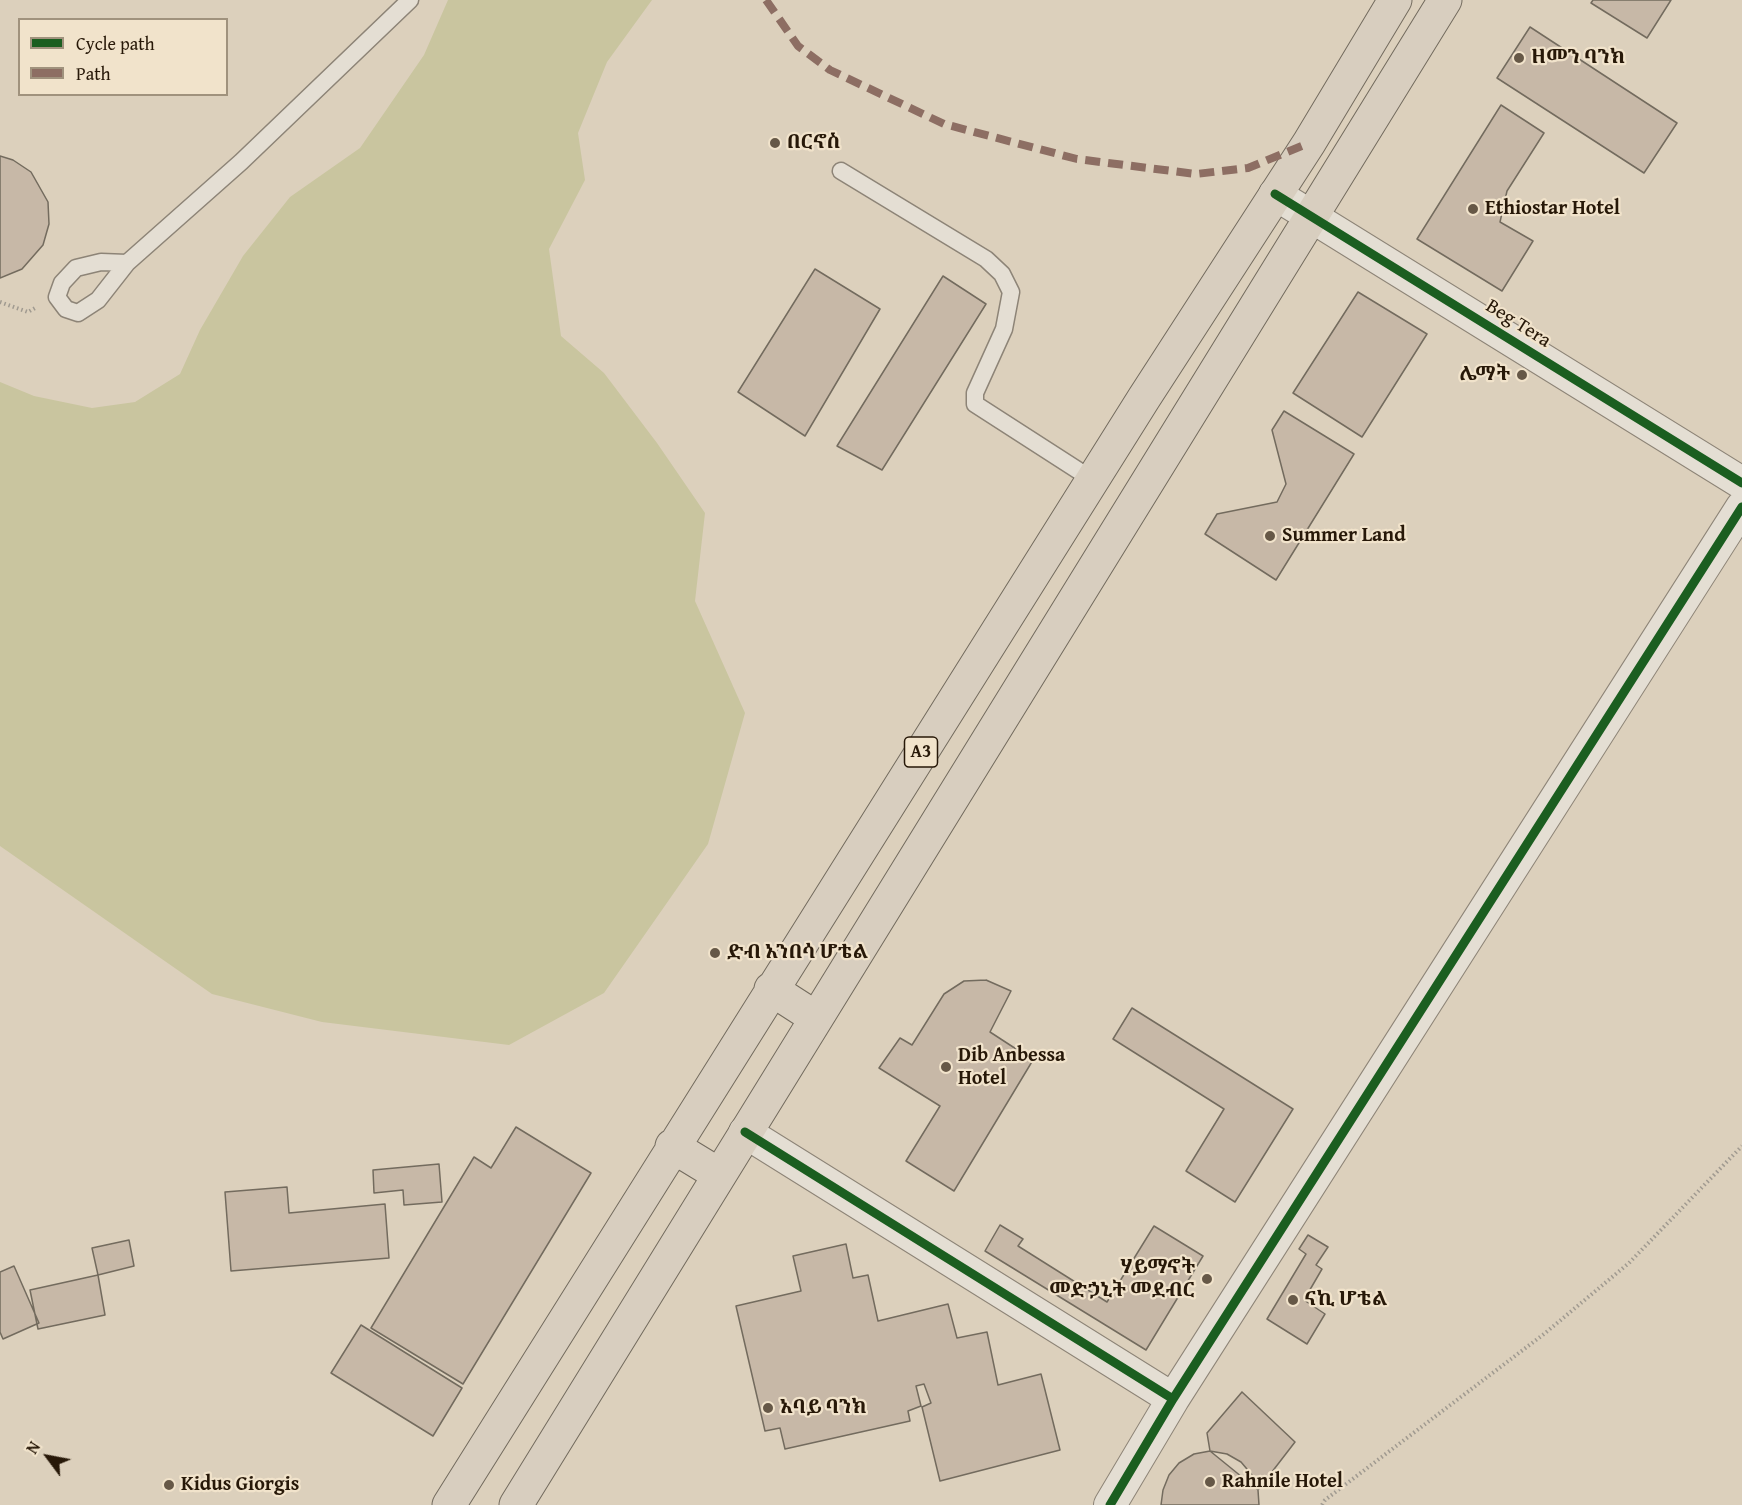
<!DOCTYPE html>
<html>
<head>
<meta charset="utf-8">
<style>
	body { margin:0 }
	#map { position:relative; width:1742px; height:1505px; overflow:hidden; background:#dcd0bc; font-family:"Gentium Book Plus",serif }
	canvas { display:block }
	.legend { position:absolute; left:18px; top:18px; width:210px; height:78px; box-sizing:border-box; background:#f1e3cb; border:2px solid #a0927d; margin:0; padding:8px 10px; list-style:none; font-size:18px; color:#271808 }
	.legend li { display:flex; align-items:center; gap:12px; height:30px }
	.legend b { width:30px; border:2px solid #a0927d }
	.north { position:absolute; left:18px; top:1427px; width:60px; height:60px; -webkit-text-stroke:4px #f1e3cb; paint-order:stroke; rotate:302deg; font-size:16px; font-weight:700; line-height:24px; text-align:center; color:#271808 }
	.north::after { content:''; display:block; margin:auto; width:21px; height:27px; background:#271808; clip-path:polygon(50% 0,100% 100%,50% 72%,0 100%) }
</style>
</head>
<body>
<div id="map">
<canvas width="1742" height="1505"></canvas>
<ul class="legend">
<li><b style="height:8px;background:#1b5e20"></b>Cycle path</li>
<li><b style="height:8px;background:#8d6e63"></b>Path</li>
</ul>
<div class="north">N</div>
</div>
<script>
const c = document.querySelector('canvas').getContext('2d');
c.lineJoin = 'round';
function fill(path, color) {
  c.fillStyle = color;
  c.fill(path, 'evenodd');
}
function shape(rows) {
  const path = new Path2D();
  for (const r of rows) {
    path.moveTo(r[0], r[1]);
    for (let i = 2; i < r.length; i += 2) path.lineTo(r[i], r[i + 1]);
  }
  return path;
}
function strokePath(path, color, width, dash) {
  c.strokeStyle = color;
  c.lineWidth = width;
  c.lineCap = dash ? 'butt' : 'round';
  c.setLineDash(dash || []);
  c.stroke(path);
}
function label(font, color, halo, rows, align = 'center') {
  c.font = font + ' "Gentium Book Plus","Noto Serif Ethiopic",serif';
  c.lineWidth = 4.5;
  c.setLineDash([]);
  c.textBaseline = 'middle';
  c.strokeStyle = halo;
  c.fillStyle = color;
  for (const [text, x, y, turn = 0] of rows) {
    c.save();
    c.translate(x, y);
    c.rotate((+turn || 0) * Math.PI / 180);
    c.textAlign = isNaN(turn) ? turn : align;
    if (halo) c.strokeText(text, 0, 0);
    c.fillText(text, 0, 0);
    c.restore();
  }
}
fill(shape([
	[448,0,652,0,607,62,578,133,585,180,549,249,561,336,604,373,657,443,705,513,695,601,745,713,708,844,604,993,509,1045,322,1022,212,994,0,846,0,382,34,396,92,408,135,402,180,374,200,330,243,256,290,197,360,148,424,55]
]), '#c9c59f');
const building = shape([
	[1593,0,1671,0,1647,38,1591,3,1593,0],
	[1530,27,1677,123,1644,173,1497,78,1530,27],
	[1501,105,1544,133,1507,191,1500,222,1533,241,1502,291,1417,239,1501,105],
	[0,156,13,160,31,172,48,202,49,224,43,245,22,269,0,278,0,156],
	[815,269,880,309,805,436,738,392,815,269],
	[943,276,986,304,882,470,837,446,943,276],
	[1358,292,1427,334,1362,437,1293,393,1358,292],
	[1284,411,1354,454,1276,580,1205,534,1217,514,1277,502,1286,484,1272,430,1284,411],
	[986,980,1011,991,990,1032,1033,1060,954,1191,906,1161,940,1106,879,1068,900,1038,912,1045,944,994,964,981,986,980],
	[1132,1008,1293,1109,1235,1202,1186,1171,1224,1109,1113,1039,1132,1008],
	[516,1127,591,1173,463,1384,371,1328,474,1157,491,1168,516,1127],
	[439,1164,442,1202,404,1205,403,1190,374,1193,373,1170,439,1164],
	[287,1187,289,1213,385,1204,389,1258,231,1271,225,1192,287,1187],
	[1000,1225,1023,1239,1018,1246,1107,1302,1154,1226,1203,1256,1146,1350,985,1251,1000,1225],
	[1308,1235,1328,1247,1316,1265,1322,1269,1304,1300,1325,1314,1307,1344,1267,1319,1306,1254,1299,1249,1308,1235],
	[129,1240,134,1266,98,1275,92,1248,129,1240],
	[846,1244,853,1278,868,1275,878,1321,948,1304,957,1338,987,1332,998,1385,1041,1374,1060,1450,940,1481,922,1407,931,1403,924,1384,916,1386,921,1406,908,1411,910,1421,785,1449,780,1428,765,1431,736,1306,801,1291,793,1256,846,1244],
	[14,1266,39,1323,3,1339,0,1332,0,1272,14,1266],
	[98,1275,105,1315,38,1329,30,1290,98,1275],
	[361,1325,462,1388,433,1436,331,1373,361,1325],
	[1242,1392,1295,1442,1258,1490,1210,1451,1207,1433,1242,1392],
	[1210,1451,1227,1454,1241,1462,1252,1475,1258,1490,1259,1505,1161,1505,1163,1490,1169,1475,1179,1463,1194,1454,1210,1451]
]);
fill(building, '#c7b8a7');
strokePath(building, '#736b5e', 1.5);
const lane = shape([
	[841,171,986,259,1002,274,1011,292,1004,329,975,393,975,404,1093,480],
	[127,263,101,262,76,268,62,283,57,297,66,309,78,313,98,300,127,263,241,162,410,0]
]);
const street = shape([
	[1275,194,1742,483],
	[745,1132,1173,1399],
	[1110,1505,1173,1399,1742,507]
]);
const highway = shape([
	[771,989,816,1018],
	[672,1146,718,1174],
	[449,1505,1144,398,1309,143,1395,0],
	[516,1505,1445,0]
]);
strokePath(lane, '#8d8477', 19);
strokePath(street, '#8d8477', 34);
strokePath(highway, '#736b5e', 35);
strokePath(shape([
	[0,302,28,312,35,308],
	[1322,1505,1325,1500,1544,1334,1629,1263,1742,1146]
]), '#a09a90', 4, [1.5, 3]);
strokePath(lane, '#e4ded3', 16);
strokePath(street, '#e4ded3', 32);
strokePath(highway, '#d8cebf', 33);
strokePath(shape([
	[766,0,798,46,830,70,944,124,1077,159,1196,174,1248,168,1309,143]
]), '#8d6e63', 8, [15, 8]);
strokePath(shape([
	[1275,194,1742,483],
	[745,1132,1173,1399],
	[1110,1505,1173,1399,1742,507]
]), '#1b5e20', 9);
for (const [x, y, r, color] of [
	[1519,58,6,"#665847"],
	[775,143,6,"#665847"],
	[1473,209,6,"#665847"],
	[1522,375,6,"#665847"],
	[1270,536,6,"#665847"],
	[715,953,6,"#665847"],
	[946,1067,6,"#665847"],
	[1207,1279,6,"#665847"],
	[1293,1300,6,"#665847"],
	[768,1408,6,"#665847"],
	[1210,1482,6,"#665847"],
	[169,1485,6,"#665847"]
]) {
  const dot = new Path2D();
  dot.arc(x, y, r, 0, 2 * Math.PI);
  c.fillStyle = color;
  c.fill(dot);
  strokePath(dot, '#f1e3cb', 2);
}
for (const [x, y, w] of [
	[921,752,33]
]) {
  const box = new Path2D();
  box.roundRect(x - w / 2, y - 15, w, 30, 4.5);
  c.fillStyle = '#f1e3cb';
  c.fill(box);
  strokePath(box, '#271808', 1.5);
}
label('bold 18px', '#271808', null, [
	["A3",921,752]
]);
label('bold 20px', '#271808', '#f1e3cb', [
	["ዘመን ባንክ",1531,58],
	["በርኖስ",787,143],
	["Ethiostar Hotel",1485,209],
	["ሌማት",1510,375,"right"],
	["Summer Land",1282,536],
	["ድብ አንበሳ ሆቴል",727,953],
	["Dib Anbessa",958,1056],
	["Hotel",958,1079],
	["ሃይማኖት",1195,1268,"right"],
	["መድኃኒት መደብር",1195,1291,"right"],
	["ናኪ ሆቴል",1305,1300],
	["አባይ ባንክ",780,1408],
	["Rahnile Hotel",1222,1482],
	["Kidus Giorgis",181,1485]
], 'left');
label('20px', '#271808', '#f1e3cb', [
	["Beg Tera",1518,324,32]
]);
</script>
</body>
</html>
